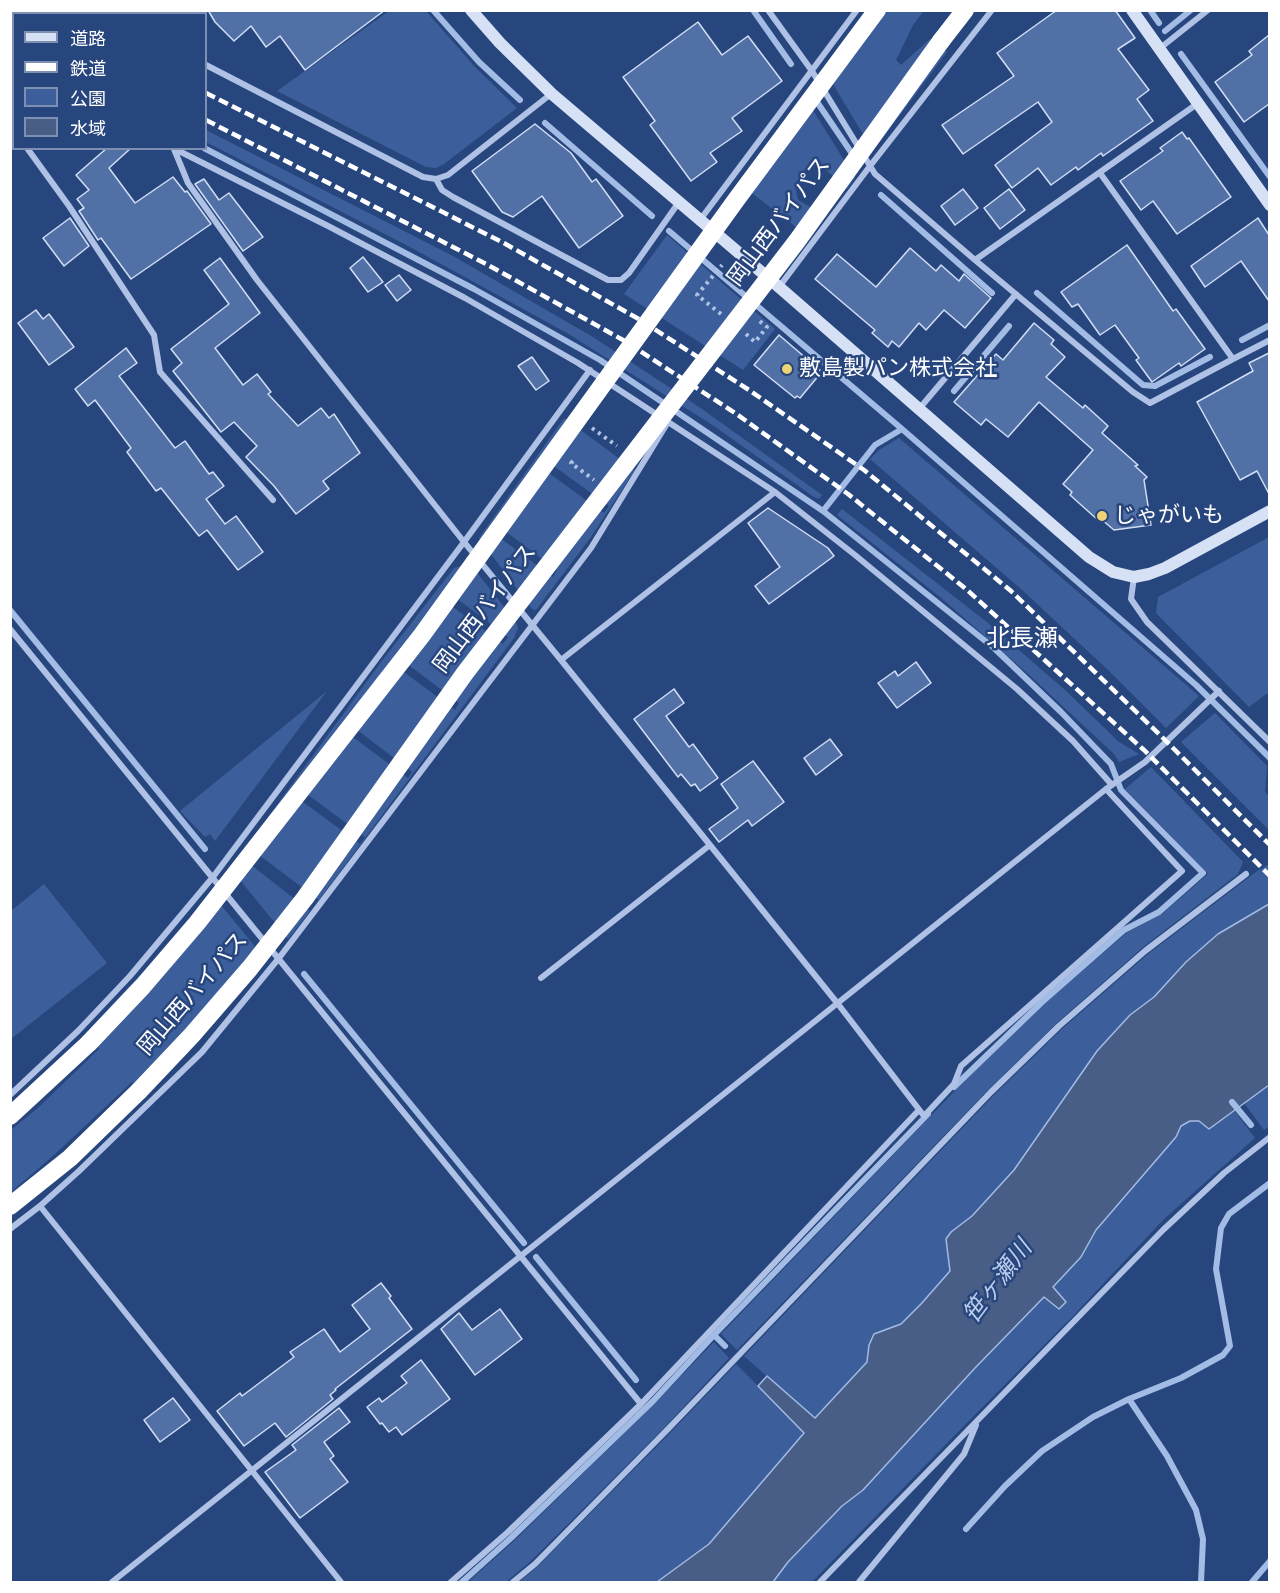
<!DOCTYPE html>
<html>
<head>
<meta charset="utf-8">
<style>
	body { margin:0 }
	#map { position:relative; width:1280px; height:1593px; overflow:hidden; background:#28467e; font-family:"PT Sans Narrow","Noto Sans JP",sans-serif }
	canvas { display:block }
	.frame { position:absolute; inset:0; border:12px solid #fff; pointer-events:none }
	.legend { position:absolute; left:12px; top:12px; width:195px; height:138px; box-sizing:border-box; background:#28467e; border:2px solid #7e90b2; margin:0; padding:8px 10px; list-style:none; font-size:18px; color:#fff }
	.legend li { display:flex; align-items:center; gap:12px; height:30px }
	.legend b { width:30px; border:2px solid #7e90b2 }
</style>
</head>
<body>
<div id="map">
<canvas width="1280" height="1593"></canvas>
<div class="frame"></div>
<ul class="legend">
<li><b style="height:8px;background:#d7e1f5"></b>道路</li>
<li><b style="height:8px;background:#fff"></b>鉄道</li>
<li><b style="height:16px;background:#3c5f9b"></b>公園</li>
<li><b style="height:16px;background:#485e86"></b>水域</li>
</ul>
</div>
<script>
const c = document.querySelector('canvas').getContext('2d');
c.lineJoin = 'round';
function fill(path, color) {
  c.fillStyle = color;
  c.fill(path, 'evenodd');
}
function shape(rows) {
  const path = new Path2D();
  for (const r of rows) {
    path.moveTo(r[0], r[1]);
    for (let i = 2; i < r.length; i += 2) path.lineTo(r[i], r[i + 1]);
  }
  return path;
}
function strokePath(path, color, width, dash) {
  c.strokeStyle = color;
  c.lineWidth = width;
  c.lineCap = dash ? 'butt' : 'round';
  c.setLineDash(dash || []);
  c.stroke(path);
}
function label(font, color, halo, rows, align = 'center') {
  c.font = font + ' "PT Sans Narrow","Noto Sans JP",sans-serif';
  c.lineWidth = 5;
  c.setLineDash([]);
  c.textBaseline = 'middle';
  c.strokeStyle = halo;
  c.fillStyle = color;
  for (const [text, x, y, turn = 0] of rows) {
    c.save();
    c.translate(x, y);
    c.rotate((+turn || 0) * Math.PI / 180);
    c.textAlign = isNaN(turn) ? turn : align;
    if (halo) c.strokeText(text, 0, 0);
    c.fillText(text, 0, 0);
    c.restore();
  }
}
fill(shape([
	[389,11,426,11,475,67,517,108,444,164,436,168,426,167,277,91],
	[866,11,924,11,913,25,896,60,901,65,930,39,947,52,873,151,824,69],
	[803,94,855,178,847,189,814,159,795,186,798,200,826,216,809,237,740,184],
	[206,130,453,256,593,337,702,409,822,495,819,499,814,497,714,426,567,333,410,247,206,142],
	[667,235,775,329,743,370,624,294],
	[564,418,635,470,591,537,536,610,532,609,479,538],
	[544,459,609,506,604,513,539,466],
	[497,525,557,570,553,577,492,532],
	[899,438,1199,696,1166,728,1108,670,1021,589,870,459,879,450],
	[842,509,988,623,1065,690,1119,742,1139,754,1119,762,1114,754,1026,672,940,597,837,515],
	[1269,537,1269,692,1249,707,1156,613,1158,597],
	[466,564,475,570,516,622,518,628,514,638,319,900,247,846,381,662,454,568],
	[448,592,508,637,503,644,442,599],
	[398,657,459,703,455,710,393,664],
	[347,722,412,772,408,778,342,729],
	[296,786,365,837,360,844,291,793],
	[327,691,215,841,210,834,205,837,180,811],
	[1215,713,1267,766,1265,792,1269,797,1269,830,1181,742],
	[1151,767,1243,862,1238,874,1142,948,1057,1023,989,1089,737,1350,721,1334,971,1074,1043,1005,1126,933,1162,914,1208,874,1125,789],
	[241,857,310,911,288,939,231,869],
	[1269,864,1269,904,1218,934,1186,962,1154,997,1130,1015,1097,1051,1014,1170,972,1216,951,1232,947,1239,950,1271,921,1304,901,1324,874,1334,869,1345,867,1362,814,1418,744,1356,994,1095,1063,1028,1148,954,1256,872],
	[44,884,107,963,11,1039,11,911],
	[211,893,267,961,189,1052,148,1095,132,1082,54,1155,11,1192,11,1130,39,1107,99,1049,86,1033,179,933],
	[1269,1079,1269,1126,1264,1130,1244,1103,1269,1085],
	[1234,1110,1255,1138,1164,1219,1073,1316,952,1438,812,1582,773,1582,788,1562,842,1506,863,1490,975,1368,1044,1296,1059,1309,1066,1302,1053,1287,1081,1257,1096,1230,1176,1137,1181,1126,1190,1121,1199,1121,1209,1129],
	[714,1342,729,1358,666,1426,531,1561,506,1582,468,1582,514,1541,650,1408],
	[736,1364,805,1433,709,1544,657,1582,519,1582,537,1567,670,1433]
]), '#3c5f9b');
const water = shape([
	[1269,904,1269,1085,1209,1129,1199,1121,1190,1121,1181,1126,1176,1137,1096,1230,1081,1257,1053,1287,1066,1302,1059,1309,1044,1297,975,1368,863,1490,842,1506,788,1562,773,1582,657,1582,709,1544,804,1433,758,1386,767,1376,815,1418,867,1362,869,1345,874,1334,901,1324,921,1304,950,1271,946,1239,951,1232,972,1216,1014,1170,1097,1051,1130,1015,1154,997,1186,962,1218,934,1269,904]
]);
fill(water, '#485e86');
strokePath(water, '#a3bce5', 1.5);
strokePath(shape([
	[433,10,479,62,520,100],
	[753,10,791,64],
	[1150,10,1159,23],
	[1165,31,1191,10],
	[1181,54,1270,177],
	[815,99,855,158],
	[545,123,652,216],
	[204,148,474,289,600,360,823,511,994,648,1061,712,1111,764,1121,790,1203,873,1159,912,1124,930,1041,1003,954,1087],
	[881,195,992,293],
	[669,231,902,429,1196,685,1270,758],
	[1037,293,1143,385,1155,386,1210,357],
	[1242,340,1270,325],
	[954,391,1009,326],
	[823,511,875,445,902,429],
	[10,610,205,849],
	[304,974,524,1243],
	[1232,1102,1251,1125],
	[536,1257,636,1380],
	[714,1335,928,1114],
	[1129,1399,1167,1456,1196,1510,1203,1539,1201,1582],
	[966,1529,1005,1486,1042,1451,1093,1417,1129,1399,1181,1378,1223,1355,1230,1346,1216,1269,1221,1228,1229,1214,1270,1183],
	[462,1582,511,1538,653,1401,714,1335,725,1346],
	[1252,1582,1270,1561]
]), '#a3bce5', 6);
const building = shape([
	[208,10,385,10,305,70,280,36,266,47,251,26,234,41,215,22,208,10],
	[1057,10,1115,10,1135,38,1118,49,1149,90,1137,99,1153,121,1103,156,1101,153,1078,170,1076,167,1051,185,1038,168,1012,188,995,165,1052,122,1038,102,963,154,942,125,1014,76,997,53,1057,10],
	[698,22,722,55,748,36,782,81,732,118,742,131,710,153,717,162,691,181,650,125,655,121,623,77,698,22],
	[1269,35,1269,104,1244,122,1215,82,1252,55,1249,51,1269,35],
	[535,124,571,153,592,182,596,179,623,216,579,248,542,196,513,217,502,212,472,171,535,124],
	[1182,132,1187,139,1189,138,1231,197,1177,234,1153,201,1141,210,1120,181,1163,151,1160,148,1182,132],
	[107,148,131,148,109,168,135,203,173,177,185,192,187,191,211,224,131,279,101,238,98,240,79,211,84,208,77,199,89,190,76,175,107,148],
	[204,179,219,200,229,193,263,237,243,251,195,184,204,179],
	[963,189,978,208,955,225,941,206,963,189],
	[1009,189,1025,210,1000,229,984,208,1009,189],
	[70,218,89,246,64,266,43,238,70,218],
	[1258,218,1269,235,1269,301,1241,261,1205,287,1191,266,1258,218],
	[1127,245,1173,311,1176,309,1205,349,1181,366,1179,363,1152,382,1136,360,1139,358,1115,325,1100,335,1078,304,1072,307,1061,292,1127,245],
	[910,248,936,271,941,265,959,281,964,274,991,298,965,328,944,310,926,330,919,323,899,347,892,341,888,347,872,333,875,330,815,279,837,254,876,287,910,248],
	[363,257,383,282,368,292,350,268,363,257],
	[220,258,260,313,215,348,243,385,257,374,271,392,268,394,298,426,321,408,329,418,334,414,360,453,323,481,329,489,296,514,274,486,246,457,257,446,234,422,221,432,173,371,182,363,171,349,229,304,204,270,220,258],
	[399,275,411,290,397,301,385,285,399,275],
	[36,310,43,319,49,314,74,347,49,365,18,323,36,310],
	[1034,323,1054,340,1051,344,1065,357,1046,377,1083,408,1085,405,1108,426,1102,433,1138,465,1135,466,1147,477,1144,480,1151,525,1114,530,1101,519,1099,521,1070,495,1072,492,1063,484,1093,450,1039,402,1008,437,986,419,981,425,954,402,996,354,1003,360,1034,323],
	[779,335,820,370,817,372,820,374,800,398,797,396,795,398,754,365,779,335],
	[126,348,137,363,119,376,175,448,185,441,209,474,213,472,224,486,206,499,225,524,236,516,263,552,238,570,207,530,199,536,161,488,156,491,127,452,131,448,95,400,88,406,75,389,126,348],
	[1269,353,1269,494,1257,471,1240,480,1197,402,1253,371,1249,363,1269,353],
	[532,357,549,381,536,390,518,366,532,357],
	[768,508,828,548,834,556,769,604,755,586,780,567,748,523,768,508],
	[916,662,931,683,897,708,878,683,895,671,898,676,916,662],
	[674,689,684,703,666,716,689,747,693,744,718,778,700,791,695,784,691,786,681,774,678,777,634,719,674,689],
	[830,739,842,755,816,775,804,758,830,739],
	[753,761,784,802,752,826,748,820,719,842,709,829,738,808,721,784,753,761],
	[381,1283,391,1296,389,1298,412,1329,335,1389,336,1390,330,1395,333,1399,286,1437,275,1423,244,1446,217,1411,240,1393,242,1396,294,1357,290,1352,324,1329,340,1352,370,1329,352,1305,381,1283],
	[500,1309,522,1339,475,1375,441,1329,459,1313,472,1330,500,1309],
	[421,1360,450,1399,402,1435,396,1427,389,1432,382,1423,380,1424,367,1407,379,1398,382,1402,407,1383,401,1376,421,1360],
	[173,1398,190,1420,160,1442,144,1420,173,1398],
	[339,1408,350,1422,324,1442,334,1456,330,1459,348,1482,300,1518,265,1472,296,1450,292,1445,339,1408]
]);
fill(building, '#5170a6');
strokePath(building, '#d1def4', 1.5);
strokePath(shape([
	[721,314,697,295,722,265],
	[746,334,755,342,767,327,757,319],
	[592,428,617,446],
	[573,461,571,463,594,480]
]), '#afc2e5', 4, [3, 4.5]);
strokePath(shape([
	[100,10,105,14],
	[768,10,812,71,875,174,975,260,1133,392,1150,403,1233,359],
	[62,14,66,10],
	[1159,49,1208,10],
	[10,54,14,52],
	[206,65,423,177,436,179,448,175,551,94],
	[10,77,14,74],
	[10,127,14,131],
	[27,148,69,206,154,335,160,372,273,500],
	[174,149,188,183,257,280,464,542,561,660,838,1004,924,1116,954,1084,961,1066,1182,871,1106,789],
	[175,149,330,227,465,298,578,363,775,492,855,555,1017,689,1073,741,1112,785],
	[1100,173,1233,359,1270,340],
	[436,179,442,190,453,197,608,280,621,280,629,273,679,202],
	[700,220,857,10],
	[975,260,1197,104],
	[779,287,870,166,992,10],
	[919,409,1016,294],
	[1134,577,1131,599,1147,622,1270,742],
	[10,629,641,1404],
	[561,660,775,492],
	[541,978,710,845],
	[10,1095,78,1031,130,976,213,877,464,542,590,370],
	[40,1206,341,1582],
	[10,1229,40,1206,79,1171,202,1052,279,958,591,548,668,422],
	[112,1582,1106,789,1145,762,1219,691],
	[451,1582,508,1532,641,1404,919,1110],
	[513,1582,535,1564,668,1429,991,1092,1059,1026,1145,951,1246,874],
	[820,1582,1163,1230,1224,1173,1270,1137],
	[859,1582,964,1454,976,1425]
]), '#afc2e5', 6);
strokePath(shape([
	[471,10,500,43,552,94,779,287,1089,557,1113,572,1134,577,1149,574,1165,568,1270,511],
	[1132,10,1270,205]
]), '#d7e1f5', 12);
strokePath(shape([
	[941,41,965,10],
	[10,1116,89,1043],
	[10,1206,70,1158,139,1091]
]), '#fff', 18);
strokePath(shape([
	[43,10,49,14],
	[10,21,14,22],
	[206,93,502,242,637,318,749,390,864,470,1011,591,1159,734,1270,845],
	[206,120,488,265,623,340,735,413,848,494,966,589,1144,750,1270,876]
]), '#fff', 4.5, [10, 4.5]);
strokePath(shape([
	[89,1043,143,986,197,923,422,635,736,200,877,10],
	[139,1091,192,1035,250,968,305,898,465,673,797,241,941,41]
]), '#fff', 18);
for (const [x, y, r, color] of [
	[787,369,6,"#ecd476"],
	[1102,516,6,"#ecd476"]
]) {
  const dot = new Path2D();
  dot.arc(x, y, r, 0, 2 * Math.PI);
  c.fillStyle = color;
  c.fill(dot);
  strokePath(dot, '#28467e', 2);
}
label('22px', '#fff', '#28467e', [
	["岡山西バイパス",779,222,-53],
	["岡山西バイパス",485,609,-53],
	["岡山西バイパス",193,994,-49]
]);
label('22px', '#fff', '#28467e', [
	["敷島製パン株式会社",799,369],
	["じゃがいも",1114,516]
], 'left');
label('24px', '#fff', '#28467e', [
	["北長瀬",1022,639]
]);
label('italic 24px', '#baccec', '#28467e', [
	["笹ヶ瀬川",998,1282,-53]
]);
</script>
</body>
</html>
